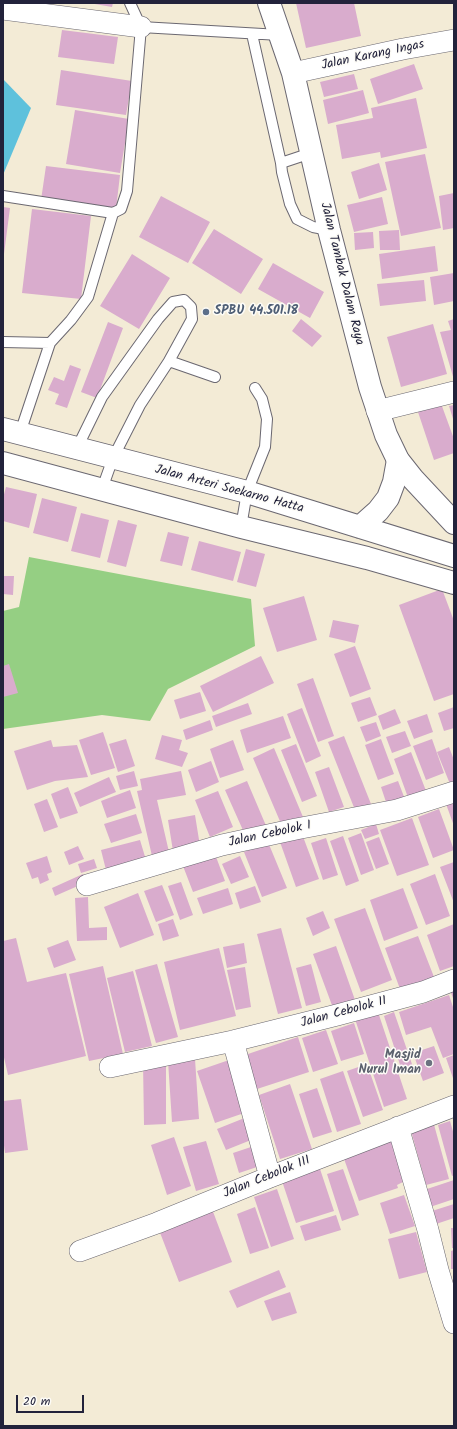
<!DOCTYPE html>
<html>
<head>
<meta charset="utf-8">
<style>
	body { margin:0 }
	#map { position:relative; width:457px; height:1429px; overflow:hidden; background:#f3ebd6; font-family:Kalam,sans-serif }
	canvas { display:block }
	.frame { position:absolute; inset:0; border:4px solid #22223b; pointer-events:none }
	.scale { position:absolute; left:16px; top:1395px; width:68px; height:18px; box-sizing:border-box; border:2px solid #22223b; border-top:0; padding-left:5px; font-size:12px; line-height:14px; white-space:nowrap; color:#22223b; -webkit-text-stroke:3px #fdfcf7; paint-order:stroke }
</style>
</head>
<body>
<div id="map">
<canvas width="457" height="1429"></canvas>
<div class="frame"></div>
<div class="scale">20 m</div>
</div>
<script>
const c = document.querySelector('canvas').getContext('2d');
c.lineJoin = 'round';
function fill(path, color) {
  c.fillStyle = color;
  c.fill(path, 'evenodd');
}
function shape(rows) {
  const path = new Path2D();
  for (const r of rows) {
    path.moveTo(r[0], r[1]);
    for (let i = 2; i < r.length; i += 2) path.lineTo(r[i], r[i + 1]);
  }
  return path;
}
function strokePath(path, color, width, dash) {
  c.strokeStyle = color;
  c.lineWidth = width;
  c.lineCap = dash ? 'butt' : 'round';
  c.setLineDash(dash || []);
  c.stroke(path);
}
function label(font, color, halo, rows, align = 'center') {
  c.font = font + ' Kalam,sans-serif';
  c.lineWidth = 3;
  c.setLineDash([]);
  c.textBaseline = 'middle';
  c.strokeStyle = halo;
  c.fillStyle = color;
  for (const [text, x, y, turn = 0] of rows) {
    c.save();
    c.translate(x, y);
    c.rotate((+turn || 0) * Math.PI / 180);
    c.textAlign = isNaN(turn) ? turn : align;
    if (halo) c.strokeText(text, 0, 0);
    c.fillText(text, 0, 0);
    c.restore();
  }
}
fill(shape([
	[29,557,251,599,255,646,168,689,150,721,102,715,3,729,3,611,19,607]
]), '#95cf83');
fill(shape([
	[3,79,31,108,3,175]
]), '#5ec1dc');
fill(shape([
	[89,3,113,3,112,7],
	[296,3,354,3,361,36,306,48],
	[62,30,118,37,114,64,58,57],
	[414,64,423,89,378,104,370,79],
	[61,70,132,81,126,115,56,105],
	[354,74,358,89,324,97,320,82],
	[363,90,369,113,328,124,323,100],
	[416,98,427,148,381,158,380,152,342,159,336,125,373,118,371,108],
	[75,110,129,119,120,173,66,164],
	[425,154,441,228,401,236,385,162],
	[379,163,387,190,359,199,351,172],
	[46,166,120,175,116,209,41,200],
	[454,193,454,228,443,230,439,196],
	[161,196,210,222,188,263,139,237],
	[382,197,388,224,354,232,347,205],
	[3,207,10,208,4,254,3,254],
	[32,209,91,216,81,299,22,293],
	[214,229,263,259,241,294,192,263],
	[399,230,400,250,380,250,379,231],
	[373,232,374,248,355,250,354,233],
	[435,246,438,271,382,279,379,254],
	[132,254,170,278,139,329,100,306],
	[273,263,324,292,310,318,258,289],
	[454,273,454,301,434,305,430,277],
	[424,280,426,301,380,306,377,284],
	[301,319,322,336,312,347,292,331],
	[454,319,454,380,440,332,451,330,448,321],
	[108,322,123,328,97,398,81,392],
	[433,324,447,374,401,387,387,337],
	[70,365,81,369,67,408,55,404,59,394,48,390,54,377,64,381],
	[439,398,454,439,454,453,434,460,415,403],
	[454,405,454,422,449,406],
	[6,487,37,494,29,528,3,521,3,498],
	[42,498,77,507,68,542,33,533],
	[81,513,109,520,100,558,71,551],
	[118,520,137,525,126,567,107,562],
	[168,532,189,537,182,566,160,561],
	[199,541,241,552,233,581,191,570],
	[246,549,265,554,256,587,237,582],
	[3,576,14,576,13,595,3,594],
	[442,589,454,621,454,694,434,701,399,605],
	[304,596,317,640,277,652,263,608],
	[333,620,359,625,355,643,329,637],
	[355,646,371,689,350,697,334,654],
	[261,656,274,683,213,712,200,686],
	[9,664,18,693,3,697,3,666],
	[313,678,334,736,318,742,297,684],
	[200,692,206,711,180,719,174,700],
	[370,697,377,715,358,722,351,703],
	[248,703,252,714,216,727,212,716],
	[454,707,454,728,444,731,438,713],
	[302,708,321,756,306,763,287,714],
	[395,709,401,723,383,730,378,716],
	[427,714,433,732,414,739,407,721],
	[283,716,291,738,247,753,240,730],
	[210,720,213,730,186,740,183,730],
	[376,722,381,736,366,742,360,727],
	[405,731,411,746,392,753,386,737],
	[103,732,115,768,91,775,79,740],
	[162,735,182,740,179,750,188,753,182,767,155,759],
	[344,736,371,804,355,810,328,742],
	[126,739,135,766,118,772,109,744],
	[381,739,394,774,378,780,365,745],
	[432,739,444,773,426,780,413,746],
	[51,740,53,747,77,745,88,777,55,781,27,790,14,751],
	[233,740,244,770,220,778,210,749],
	[296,744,317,796,302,802,281,750],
	[449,747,454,760,454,783,450,784,437,752],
	[274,748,303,817,282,826,253,758],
	[411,752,428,796,410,803,394,759],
	[211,761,219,782,196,792,188,770],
	[329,767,344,807,329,812,315,772],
	[134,771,138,786,120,790,116,776],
	[181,771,186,795,157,800,169,852,152,856,137,791,142,790,140,779],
	[109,777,116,792,80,807,74,793],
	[247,781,267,828,246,837,225,790],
	[398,781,406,802,388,808,381,787],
	[68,787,78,813,60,819,51,794],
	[130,790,136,808,107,818,101,801],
	[218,791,233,827,210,837,195,800],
	[47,799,58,827,44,832,34,804],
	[454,801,454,826,446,804],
	[439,809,454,850,433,858,418,817],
	[136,814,142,833,111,843,104,824],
	[195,815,200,846,173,851,168,820],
	[412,818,429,865,397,876,380,830],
	[376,824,379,834,365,839,361,830],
	[361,833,374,870,361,875,348,838],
	[302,834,319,879,296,887,280,842],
	[343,836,359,881,346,886,330,841],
	[379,837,389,864,376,869,366,842],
	[326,838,338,875,323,880,311,843],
	[140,840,146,860,106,870,101,850],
	[268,842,287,888,262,897,244,852],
	[78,846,84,859,69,865,64,852],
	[215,854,225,881,193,892,183,866],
	[47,856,52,872,47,874,49,880,40,884,38,877,32,879,26,863],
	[240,856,249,877,231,884,222,864],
	[94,859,97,868,81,873,78,864],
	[454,862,454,903,440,867],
	[83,874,87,882,55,896,52,888],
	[435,874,450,916,426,925,410,884],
	[181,882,193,915,180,920,168,886],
	[162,885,174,915,156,922,144,891],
	[255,886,261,902,240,909,235,893],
	[228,888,233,904,203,914,197,898],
	[403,888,418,928,384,941,370,900],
	[138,893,154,935,120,948,104,907],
	[88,897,89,928,107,927,107,940,77,941,75,898],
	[365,908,392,980,361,992,334,919],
	[323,911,330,928,313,936,306,918],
	[173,919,179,936,163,941,158,924],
	[454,924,454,966,440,971,427,935],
	[281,928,302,1008,278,1014,257,934],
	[418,936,434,977,400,989,385,948],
	[16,938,27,982,66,973,86,1056,8,1075,3,1053,3,941],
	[68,940,76,960,54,968,47,948],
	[244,943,247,963,227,968,223,947],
	[336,946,355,1000,333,1008,313,954],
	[219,948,236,1016,180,1030,164,962],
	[157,964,178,1037,156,1043,135,970],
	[311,964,321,1002,306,1006,296,968],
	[103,966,123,1054,89,1061,69,974],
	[245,967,251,1007,236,1010,227,970],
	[133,971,152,1046,125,1052,107,978],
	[454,989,454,1001,450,990],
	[449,995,454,1010,454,1054,443,1058,431,1027,406,1035,399,1012],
	[377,1009,407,1099,384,1107,354,1016],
	[394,1012,414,1070,403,1074,384,1016],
	[354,1023,364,1054,341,1061,331,1031],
	[326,1030,338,1064,313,1072,302,1038],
	[298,1037,309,1072,257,1089,245,1055],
	[434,1046,444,1073,423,1081,413,1053],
	[454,1055,454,1081,446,1058],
	[195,1059,199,1119,172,1122,168,1061],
	[232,1059,250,1111,215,1123,197,1071],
	[143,1062,166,1062,166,1124,144,1125],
	[367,1064,383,1110,363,1117,347,1071],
	[343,1071,361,1124,337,1132,320,1079],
	[290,1084,312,1149,280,1159,259,1095],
	[317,1088,332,1132,313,1138,299,1094],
	[21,1099,28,1150,5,1153,3,1138,3,1101],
	[247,1117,256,1138,226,1150,217,1129],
	[433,1121,449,1179,426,1185,410,1127],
	[450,1121,454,1135,454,1175,452,1176,438,1125],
	[390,1135,403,1182,397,1185,398,1188,359,1201,343,1156],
	[174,1137,191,1186,167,1195,151,1145],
	[206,1141,219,1184,196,1191,183,1147],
	[257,1145,263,1165,239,1173,233,1153],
	[319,1166,334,1211,296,1223,281,1178],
	[343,1169,359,1215,342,1221,327,1174],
	[454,1180,454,1199,430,1207,424,1190],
	[277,1189,294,1239,271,1247,254,1197],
	[404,1195,415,1226,390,1234,380,1203],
	[454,1204,454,1218,436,1224,432,1211],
	[255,1207,269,1248,250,1254,237,1214],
	[212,1209,232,1262,179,1282,159,1230],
	[336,1215,341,1230,305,1241,300,1226],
	[451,1228,454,1228,454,1248,452,1248],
	[416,1232,427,1272,399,1279,388,1239],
	[454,1250,454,1269,451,1269,451,1251],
	[279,1270,286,1287,237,1308,229,1291],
	[290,1292,297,1313,272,1321,264,1301]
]), '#d9accd');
const service = shape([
	[130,3,141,27,280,35],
	[252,34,281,163],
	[311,153,281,163,282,172,290,204,297,219,313,227,329,230],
	[3,196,113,213,121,209,127,191,141,27],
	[3,342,50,343,71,320,88,297,113,213],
	[20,433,50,343],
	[77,448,102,397,158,319,173,302,184,300,191,307,192,319,169,361],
	[102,489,113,458,140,405,169,361,215,377],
	[241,527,247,492,265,447,267,419,262,399,255,388]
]);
const minor = shape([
	[3,9,141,27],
	[293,73,403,49,454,40],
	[377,411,454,392],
	[87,885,222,845,296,829,397,810,454,792],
	[233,1041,270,1177],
	[110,1067,233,1041,337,1015,423,992,454,980],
	[398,1127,428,1230,438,1270,454,1323],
	[80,1251,157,1223,270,1177,454,1106]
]);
const tertiary = shape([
	[269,3,293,73,329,230,370,387,386,435,398,460,413,479,454,523]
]);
const primary = shape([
	[3,429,247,492,454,556],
	[3,463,241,527,367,558,454,583],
	[360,527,378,511,388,498,394,482,398,460]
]);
strokePath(service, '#6b6871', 12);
strokePath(minor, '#6b6871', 22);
strokePath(tertiary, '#6b6871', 24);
strokePath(primary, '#6b6871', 24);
strokePath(service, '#fff', 10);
strokePath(minor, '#fff', 21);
strokePath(tertiary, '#fff', 22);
strokePath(primary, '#fff', 22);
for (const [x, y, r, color] of [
	[206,312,4,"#5c6f8a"],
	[429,1063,4,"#6b7280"]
]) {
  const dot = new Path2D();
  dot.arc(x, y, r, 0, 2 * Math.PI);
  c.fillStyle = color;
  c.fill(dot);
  strokePath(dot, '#fdfcf7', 1.5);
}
label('13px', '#22223b', '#fdfcf7', [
	["Jalan Karang Ingas",373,56,-12],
	["Jalan Tambak Dalam Raya",341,274,76],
	["Jalan Arteri Soekarno Hatta",229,490,15],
	["Jalan Cebolok I",270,835,-12],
	["Jalan Cebolok II",344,1013,-15],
	["Jalan Cebolok III",267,1178,-22]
]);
label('bold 13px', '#4e5e75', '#fdfcf7', [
	["SPBU 44.501.18",214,312]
], 'left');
label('bold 13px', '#5b616d', '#fdfcf7', [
	["Masjid",421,1056],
	["Nurul Iman",421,1071]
], 'right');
</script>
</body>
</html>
